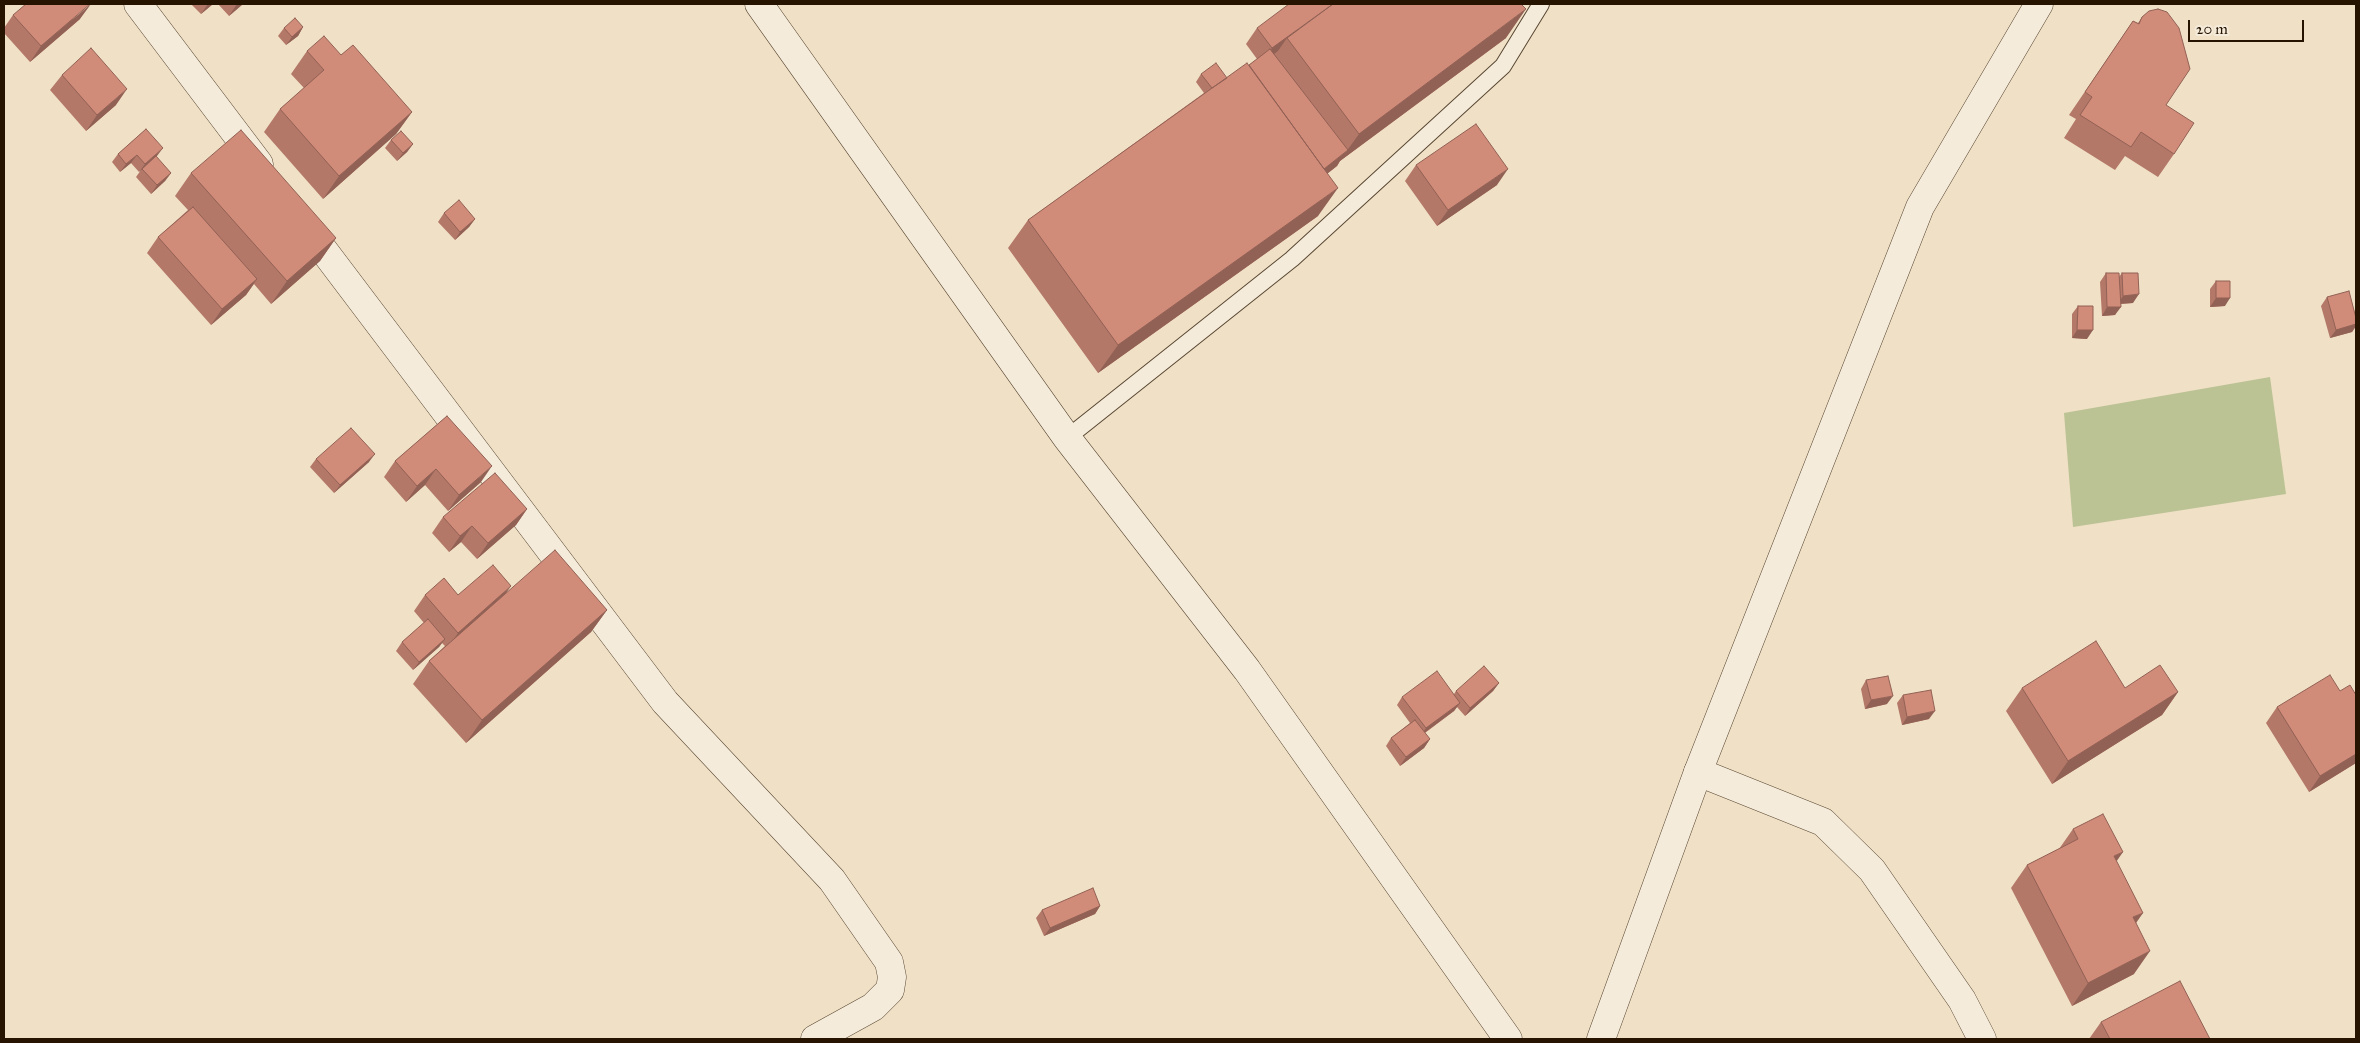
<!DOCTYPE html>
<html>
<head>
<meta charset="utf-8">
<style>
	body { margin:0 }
	#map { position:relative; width:2360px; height:1043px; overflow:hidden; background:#f0e0c6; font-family:"IM FELL Great Primer",serif }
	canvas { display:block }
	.frame { position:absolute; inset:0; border:5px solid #261401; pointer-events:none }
	.scale { position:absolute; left:2188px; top:20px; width:116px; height:22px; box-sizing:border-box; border:2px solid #261401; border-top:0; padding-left:6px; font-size:15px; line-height:18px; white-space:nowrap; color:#261401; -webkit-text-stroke:4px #f5ebda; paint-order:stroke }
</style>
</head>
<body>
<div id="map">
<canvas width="2360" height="1043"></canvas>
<div class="frame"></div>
<div class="scale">20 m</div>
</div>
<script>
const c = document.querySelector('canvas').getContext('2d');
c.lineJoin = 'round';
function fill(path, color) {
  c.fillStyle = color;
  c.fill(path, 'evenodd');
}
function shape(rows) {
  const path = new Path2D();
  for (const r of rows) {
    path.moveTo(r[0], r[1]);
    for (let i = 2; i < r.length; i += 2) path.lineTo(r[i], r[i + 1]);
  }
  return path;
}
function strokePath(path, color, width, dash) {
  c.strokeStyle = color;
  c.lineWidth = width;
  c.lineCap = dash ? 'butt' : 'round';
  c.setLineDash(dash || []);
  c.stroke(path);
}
fill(shape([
	[2270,377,2286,494,2073,527,2064,413]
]), '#bbc294');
const service = shape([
	[1067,438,1292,259,1503,66,1541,4]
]);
const minor = shape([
	[138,4,259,164],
	[759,4,1067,438,1247,670,1508,1039],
	[303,223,665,702,832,880,889,962,892,977,890,990,873,1007,815,1039],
	[1698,772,1823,822,1872,870,1962,1000,1982,1039]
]);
const tertiary = shape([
	[1601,1039,1698,772,1920,207,2039,4]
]);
strokePath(service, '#584732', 18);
strokePath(minor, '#584732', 29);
strokePath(tertiary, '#584732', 29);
strokePath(service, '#f5ebda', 16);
strokePath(minor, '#f5ebda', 28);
strokePath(tertiary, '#f5ebda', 28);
fill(shape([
	[191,4,213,4,201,14],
	[218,4,243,4,229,16],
	[13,15,80,19,30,62,4,33,4,28],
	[2142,17,2166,105,2174,154,2158,177,2125,156,2115,170,2064,138,2076,119,2069,115,2133,21,2138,23],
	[303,27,298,36,286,45,278,36,284,28],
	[1257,28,1506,38,1340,161,1337,166,1327,174,1318,216,1098,373,1008,248,1028,220,1204,93,1196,82,1201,74,1227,78,1249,65,1257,59,1246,44],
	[307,51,341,55,412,112,396,134,323,199,264,132,280,109,304,88,291,74],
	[62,75,116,105,86,131,50,90],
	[146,129,156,157,171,173,165,181,151,194,136,177,141,170,139,172,131,163,120,172,112,162,118,154],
	[391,140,413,144,407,152,397,161,385,148],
	[1416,165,1497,185,1437,226,1405,181],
	[191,173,336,238,320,261,271,304,254,284,246,295,211,325,147,253,158,237,188,210,175,196],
	[444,213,475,219,469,227,455,240,438,222],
	[2106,273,2119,277,2122,273,2133,303,2120,304,2115,315,2102,316,2100,282],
	[2216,281,2225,306,2210,307,2210,289],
	[2327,297,2356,318,2356,326,2352,332,2330,338,2321,306],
	[2078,306,2087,339,2072,338,2072,314],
	[447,416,481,482,448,511,425,485,406,502,384,477,395,461],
	[316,459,369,462,334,493,310,467],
	[527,509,516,525,477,559,461,542,449,552,432,533,443,517],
	[506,593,607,610,591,632,466,743,413,684,429,661,445,646,442,643,439,647,413,670,396,651,402,642,424,623,414,611,425,595,458,595],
	[1866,680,1887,704,1865,709,1861,689],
	[1499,683,1493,691,1465,716,1457,707,1454,711,1425,733,1430,739,1424,748,1400,766,1386,746,1391,738,1410,723,1397,705,1402,697,1454,694,1456,691],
	[2022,688,2125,688,2178,692,2162,715,2052,784,2006,711],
	[1903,695,1929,719,1902,725,1897,703],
	[2356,695,2356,763,2309,792,2266,723,2277,707],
	[2073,829,2116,861,2136,923,2134,974,2072,1006,2011,888,2027,865,2059,849],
	[1100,906,1095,914,1044,936,1036,918,1042,910],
	[2101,1022,2210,1039,2089,1039]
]), '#b37868');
fill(shape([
	[91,4,80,19,30,62,41,46],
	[208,4,213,4,201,14],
	[237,4,243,4,229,16],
	[1333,4,1287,38,1278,51,1261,64,1272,48],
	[1526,9,1506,38,1340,161,1337,166,1306,190,1317,174,1346,152,1359,134],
	[303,27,298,36,286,45,292,37],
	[127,89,116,105,86,131,97,115],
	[412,112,396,134,323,199,339,176],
	[413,144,407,152,397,161,403,153],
	[163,148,157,156,139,172,145,164],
	[137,155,131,163,120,172,126,164],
	[1508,169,1497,185,1437,226,1448,210],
	[171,173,165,181,151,194,157,185],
	[1338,188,1318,216,1098,373,1118,345],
	[475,219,469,227,455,240,460,232],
	[336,238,320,261,271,304,287,281],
	[257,279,246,295,211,325,222,309],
	[2139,294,2133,303,2118,304,2123,296],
	[2216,298,2230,298,2225,306,2210,307],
	[2107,307,2121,307,2115,315,2102,316],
	[2356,324,2356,326,2352,332,2330,338,2336,330],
	[2077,330,2093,330,2087,339,2072,338],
	[375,454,369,462,334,493,340,485],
	[492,466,481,482,448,511,459,495],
	[436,469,425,485,406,502,417,486],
	[527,509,516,525,477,559,488,543],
	[472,526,461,542,449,552,460,536],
	[511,586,500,602,447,649,458,633],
	[607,610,591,632,466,743,482,720],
	[445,639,439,647,413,670,419,662],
	[1499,683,1493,691,1465,716,1470,708],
	[2178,692,2162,715,2052,784,2068,761],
	[1893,696,1887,704,1865,709,1871,700],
	[1460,703,1454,711,1420,736,1426,728],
	[1935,711,1929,719,1902,725,1907,717],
	[1430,739,1424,748,1400,766,1406,757],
	[2356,754,2356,763,2309,792,2320,776],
	[2123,852,2107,875,2114,856],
	[1100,906,1095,914,1044,936,1050,928],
	[2143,913,2127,936,2133,917],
	[2150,951,2134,974,2072,1006,2088,983]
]), '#926155');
const building = shape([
	[26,4,90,4,41,46,13,15,26,4],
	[1289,4,1333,4,1272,48,1257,28,1289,4],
	[1333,4,1521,4,1526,9,1359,134,1287,38,1333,4],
	[2158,9,2167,12,2179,28,2190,69,2166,105,2194,123,2174,154,2141,132,2131,147,2080,115,2092,97,2085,92,2133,21,2139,24,2142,17,2149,11,2158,9],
	[295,18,303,27,292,37,284,28,295,18],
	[324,36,341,55,353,45,412,112,339,176,280,109,324,70,307,51,324,36],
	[91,48,127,89,97,115,62,75,91,48],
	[1270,49,1348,150,1324,169,1249,65,1270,49],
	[1216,63,1227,78,1212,88,1201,74,1216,63],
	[1247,63,1338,188,1118,345,1028,220,1247,63],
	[1476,124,1508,169,1448,210,1416,165,1476,124],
	[146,129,163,148,145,164,137,155,126,164,118,154,146,129],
	[241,130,336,238,287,281,191,173,241,130],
	[401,131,413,144,403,153,391,140,401,131],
	[156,156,171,173,157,185,142,169,156,156],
	[459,200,475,219,460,232,444,213,459,200],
	[193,207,257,279,222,309,158,237,193,207],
	[2106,273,2119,273,2121,307,2107,307,2106,273],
	[2122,273,2138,273,2139,294,2123,296,2122,273],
	[2216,281,2230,281,2230,298,2216,298,2216,281],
	[2349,291,2356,318,2356,324,2336,330,2327,297,2349,291],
	[2078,306,2093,306,2093,330,2077,330,2078,306],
	[447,416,492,466,459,495,436,469,417,486,395,461,447,416],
	[351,428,375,454,340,485,316,459,351,428],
	[495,473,527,509,488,543,472,526,460,536,443,517,495,473],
	[555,550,607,610,482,720,429,661,555,550],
	[493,565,511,586,458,633,425,595,444,578,458,595,493,565],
	[428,619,445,639,419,662,402,642,428,619],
	[2096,641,2125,688,2160,665,2178,692,2068,761,2022,688,2096,641],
	[1484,666,1499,683,1470,708,1456,691,1484,666],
	[1437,671,1460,703,1426,728,1402,697,1437,671],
	[2330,675,2340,691,2350,685,2356,695,2356,754,2320,776,2277,707,2330,675],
	[1888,676,1893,696,1871,700,1866,680,1888,676],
	[1931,690,1935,711,1907,717,1903,695,1931,690],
	[1415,720,1430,739,1406,757,1391,738,1415,720],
	[2103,814,2123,852,2114,856,2143,913,2133,917,2150,951,2088,983,2027,865,2078,839,2073,829,2103,814],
	[1093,888,1100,906,1050,928,1042,910,1093,888],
	[2180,981,2210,1039,2110,1039,2101,1022,2180,981]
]);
fill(building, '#d08b79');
strokePath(building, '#926155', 1);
</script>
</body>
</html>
